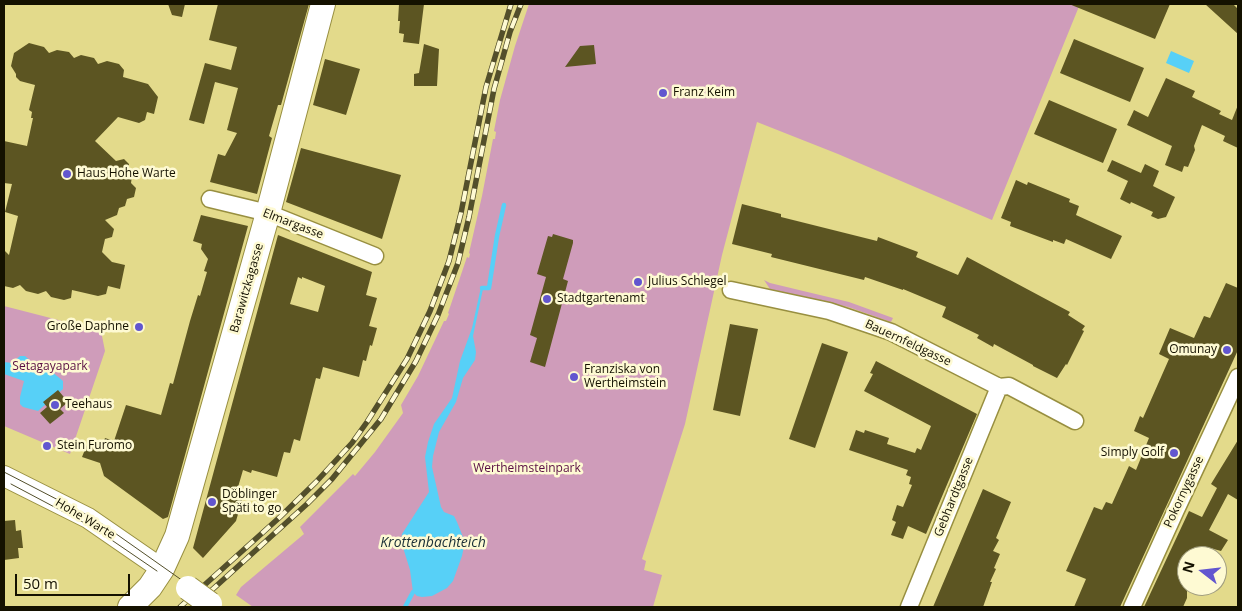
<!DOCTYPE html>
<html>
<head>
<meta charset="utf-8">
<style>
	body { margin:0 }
	#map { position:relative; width:1242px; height:611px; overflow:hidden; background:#e3da8b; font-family:"Open Sans",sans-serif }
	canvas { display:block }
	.frame { position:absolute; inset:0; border:5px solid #141100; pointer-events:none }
	.north { position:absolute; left:1177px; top:546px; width:50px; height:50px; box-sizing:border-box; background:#fefad3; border:1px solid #a09d7f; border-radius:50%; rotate:286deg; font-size:14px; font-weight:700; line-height:20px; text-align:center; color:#141100 }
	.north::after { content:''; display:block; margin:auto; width:18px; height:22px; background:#6256cf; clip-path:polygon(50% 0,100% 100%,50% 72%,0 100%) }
	.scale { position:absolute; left:15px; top:574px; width:115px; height:22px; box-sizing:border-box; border:2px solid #141100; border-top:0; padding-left:6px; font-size:15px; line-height:18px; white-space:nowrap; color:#141100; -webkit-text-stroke:4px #fefad3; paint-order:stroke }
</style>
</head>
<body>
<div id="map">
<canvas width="1242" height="611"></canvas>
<div class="frame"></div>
<div class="north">N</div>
<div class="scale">50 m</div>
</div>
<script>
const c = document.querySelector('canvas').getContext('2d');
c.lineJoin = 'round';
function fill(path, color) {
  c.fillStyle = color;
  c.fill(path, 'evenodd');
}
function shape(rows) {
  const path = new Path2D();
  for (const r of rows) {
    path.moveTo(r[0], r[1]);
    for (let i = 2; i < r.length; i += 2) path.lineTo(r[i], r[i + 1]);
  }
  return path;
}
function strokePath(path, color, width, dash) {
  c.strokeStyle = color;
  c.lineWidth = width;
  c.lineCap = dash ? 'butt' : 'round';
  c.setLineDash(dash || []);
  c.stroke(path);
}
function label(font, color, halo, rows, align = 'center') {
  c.font = font + ' "Open Sans",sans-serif';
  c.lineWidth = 5;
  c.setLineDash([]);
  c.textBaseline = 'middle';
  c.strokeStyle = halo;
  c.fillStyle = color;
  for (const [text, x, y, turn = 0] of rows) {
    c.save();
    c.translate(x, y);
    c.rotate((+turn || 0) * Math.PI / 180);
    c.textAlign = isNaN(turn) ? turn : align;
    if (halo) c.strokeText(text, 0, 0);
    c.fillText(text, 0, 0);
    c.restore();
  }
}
fill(shape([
	[529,4,1080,4,992,220,838,154,757,122,722,255,685,424,642,559,646,561,644,570,662,575,653,607,253,607,236,595,241,587,304,534,300,527,353,474,355,476,375,452,403,413,401,405,418,376,444,321,446,321,449,314,448,313,467,257,469,258,470,254,469,253,482,196,493,139,495,139,496,132,494,131,500,100,515,46],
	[764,280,770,283,849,302,893,318,891,322,848,307,770,289],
	[4,306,101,331,105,351,70,454,4,426]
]), '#cf9cba');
fill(shape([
	[1171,51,1194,61,1189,73,1166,63],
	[481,287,483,289,473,336,476,352,475,360,463,378,456,402,439,432,433,456,432,467,441,507,444,512,454,516,457,522,463,537,464,546,462,556,453,581,447,588,432,596,422,597,417,596,413,592,410,570,401,541,402,534,429,492,425,457,428,442,434,424,452,398,460,361,472,328],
	[20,356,25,356,36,366,51,371,63,381,63,389,38,411,23,407,20,404,20,397,24,381,4,374,4,362,12,363]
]), '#57d0f7');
strokePath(shape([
	[482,288,489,288,497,236,504,205],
	[405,607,413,592]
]), '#57d0f7', 4.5);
fill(shape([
	[168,4,185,4,182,17,172,15],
	[218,4,309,4,281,105,278,105,269,136,272,138,257,194,210,182,218,154,225,156,237,133,227,130,238,88,215,82,204,124,189,120,205,63,231,70,237,47,209,40],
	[399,4,424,4,419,44,403,42,404,34,399,33,400,21,398,21],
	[1069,4,1170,4,1155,39],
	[1205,4,1233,4,1238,9,1238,34],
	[1074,39,1144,68,1130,102,1060,73],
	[29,43,44,47,49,53,57,50,69,52,74,58,81,55,94,58,98,64,107,61,119,64,124,70,123,77,148,84,158,97,154,114,147,112,145,120,139,123,118,117,95,141,116,161,124,159,129,164,128,171,132,176,131,183,136,188,134,197,127,199,125,206,119,208,117,215,105,220,114,229,112,237,105,239,102,252,112,262,125,265,120,289,108,286,106,294,98,296,72,290,71,298,64,300,51,297,46,291,38,294,26,291,20,285,13,288,4,286,4,250,9,255,18,216,5,212,12,184,4,183,4,141,27,146,33,118,31,118,32,112,29,110,35,85,20,81,16,77,16,74,11,66,14,53],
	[424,44,439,49,437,86,414,86,414,74,419,73],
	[594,45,596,64,565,67,580,46],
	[325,59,360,69,346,115,313,105],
	[1166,78,1195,91,1192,97,1221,111,1219,114,1232,120,1238,105,1238,148,1223,141,1225,136,1202,125,1194,146,1195,150,1188,167,1184,166,1182,172,1165,165,1172,146,1127,125,1134,110,1148,117],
	[1049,100,1117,129,1103,163,1034,134],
	[301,148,401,175,382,239,286,202],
	[1112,160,1141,173,1145,164,1159,171,1153,186,1175,197,1166,217,1158,219,1151,216,1153,212,1131,202,1130,204,1120,199,1128,181,1107,171],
	[1016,180,1027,185,1028,182,1070,199,1069,202,1079,206,1076,215,1122,236,1111,259,1066,239,1064,244,1053,240,1053,242,1010,226,1011,222,1001,218],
	[742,204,781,214,781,217,877,241,878,237,918,252,916,257,958,275,967,257,1070,312,1068,315,1085,326,1082,330,1084,331,1067,365,1066,364,1057,378,1033,366,1033,365,994,344,993,347,977,338,979,335,942,317,946,307,903,289,903,290,865,277,864,280,771,257,772,254,732,244],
	[201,215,248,226,168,517,163,519,104,476,100,463,82,457,88,442,102,447,105,438,114,441,126,405,161,415,170,383,173,384,190,321,198,295,200,296,207,272,204,271,208,259,201,249,202,244,193,241],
	[553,234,573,240,573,243,563,279,568,281,545,367,530,362,537,338,530,335,546,277,537,274,548,236,552,237],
	[278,235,372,272,366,295,377,298,369,326,377,328,372,346,370,345,366,361,363,360,359,377,323,367,320,379,316,378,300,441,294,439,290,453,284,452,277,477,252,470,251,473,243,470,236,494,243,497,236,521,203,558,193,548],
	[298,277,302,279,302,277,325,286,318,312,290,304],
	[1226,283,1238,288,1238,350,1120,607,1074,607,1086,579,1066,571,1094,507,1102,510,1106,502,1112,504,1129,466,1136,470,1149,438,1134,431,1140,416,1143,418,1169,359,1159,354,1170,328,1194,338,1204,316,1210,318],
	[730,324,758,329,740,416,713,410],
	[822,343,848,352,815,448,789,439],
	[876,361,977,414,926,534,908,526,903,539,891,535,896,522,892,520,897,505,903,507,912,485,909,484,911,477,906,475,908,470,849,450,856,430,864,433,865,430,889,438,887,444,915,453,917,448,921,450,931,426,864,391,873,374,870,373],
	[58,390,68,402,60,409,64,413,50,424,40,413,47,407,43,402],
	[1238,440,1238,500,1228,494,1209,530,1228,540,1221,551,1210,548,1207,554,1200,551,1198,556,1187,556,1187,598,1183,607,1144,607,1189,511,1202,517,1217,488,1211,484],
	[983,489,1011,502,996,538,999,540,993,551,1000,554,994,568,996,569,990,582,992,582,983,607,933,607],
	[15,520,16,531,21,530,23,548,18,548,19,558,4,560,4,521]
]), '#5c5522');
const minor = shape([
	[210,199,268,213,375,256],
	[731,290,829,311,891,332,999,387,1009,386,1075,421],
	[909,607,999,387],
	[1132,607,1176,510,1238,377]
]);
const tertiary = shape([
	[4,476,88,518,162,569]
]);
const secondary = shape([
	[130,607,150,587,162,569,177,536,268,213,323,4]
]);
strokePath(minor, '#988f40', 19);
strokePath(tertiary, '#988f40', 22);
strokePath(secondary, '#988f40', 26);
strokePath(minor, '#fff', 16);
strokePath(tertiary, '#fff', 20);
strokePath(secondary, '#fff', 24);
strokePath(shape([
	[4,472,95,519,220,607],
	[11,484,94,528,157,571]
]), '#534f2b', 1);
const rail = shape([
	[180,607,280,517,316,482,352,443,367,422,407,359,430,311,449,261,461,213,486,87,511,4],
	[193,607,307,504,332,479,381,419,416,361,438,315,458,263,469,217,494,89,510,32,521,4]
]);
strokePath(rail, '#534f2b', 5.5);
strokePath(rail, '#fefad3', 4, [11]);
const secondaryBridge = shape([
	[188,588,210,604]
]);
strokePath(secondaryBridge, '#988f40', 26, []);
strokePath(secondaryBridge, '#fff', 24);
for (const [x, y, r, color] of [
	[663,93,5,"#6256cf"],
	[67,174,5,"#6256cf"],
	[638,282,5,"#6256cf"],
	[547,299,5,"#6256cf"],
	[139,327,5,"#6256cf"],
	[1227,350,5,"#6256cf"],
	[574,377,5,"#6256cf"],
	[55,405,5,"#6256cf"],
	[47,446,5,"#6256cf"],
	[1174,453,5,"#6256cf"],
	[212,502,5,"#6256cf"]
]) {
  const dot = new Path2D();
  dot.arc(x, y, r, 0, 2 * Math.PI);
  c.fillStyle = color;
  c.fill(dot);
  strokePath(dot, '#fefad3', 2);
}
label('12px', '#141100', '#fefad3', [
	["Franz Keim",673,93],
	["Haus Hohe Warte",77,174],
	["Julius Schlegel",648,282],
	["Stadtgartenamt",557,299],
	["Große Daphne",129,327,"right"],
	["Omunay",1217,350,"right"],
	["Franziska von",584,370],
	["Wertheimstein",584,384],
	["Teehaus",65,405],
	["Stein Furomo",57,446],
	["Simply Golf",1164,453,"right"],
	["Döblinger",222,495],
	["Späti to go",222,509]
], 'left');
label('12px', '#141100', '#fefad3', [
	["Elmargasse",293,224,21],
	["Barawitzkagasse",247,288,-74],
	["Bauernfeldgasse",908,343,25],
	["Pokornygasse",1184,492,-65],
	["Gebhardtgasse",954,497,-68],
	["Hohe Warte",85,519,31]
]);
label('12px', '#590e43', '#fefad3', [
	["Setagayapark",50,367],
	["Wertheimsteinpark",527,469]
]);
label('italic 14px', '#1a2f37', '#fefad3', [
	["Krottenbachteich",433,543]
]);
</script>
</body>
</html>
